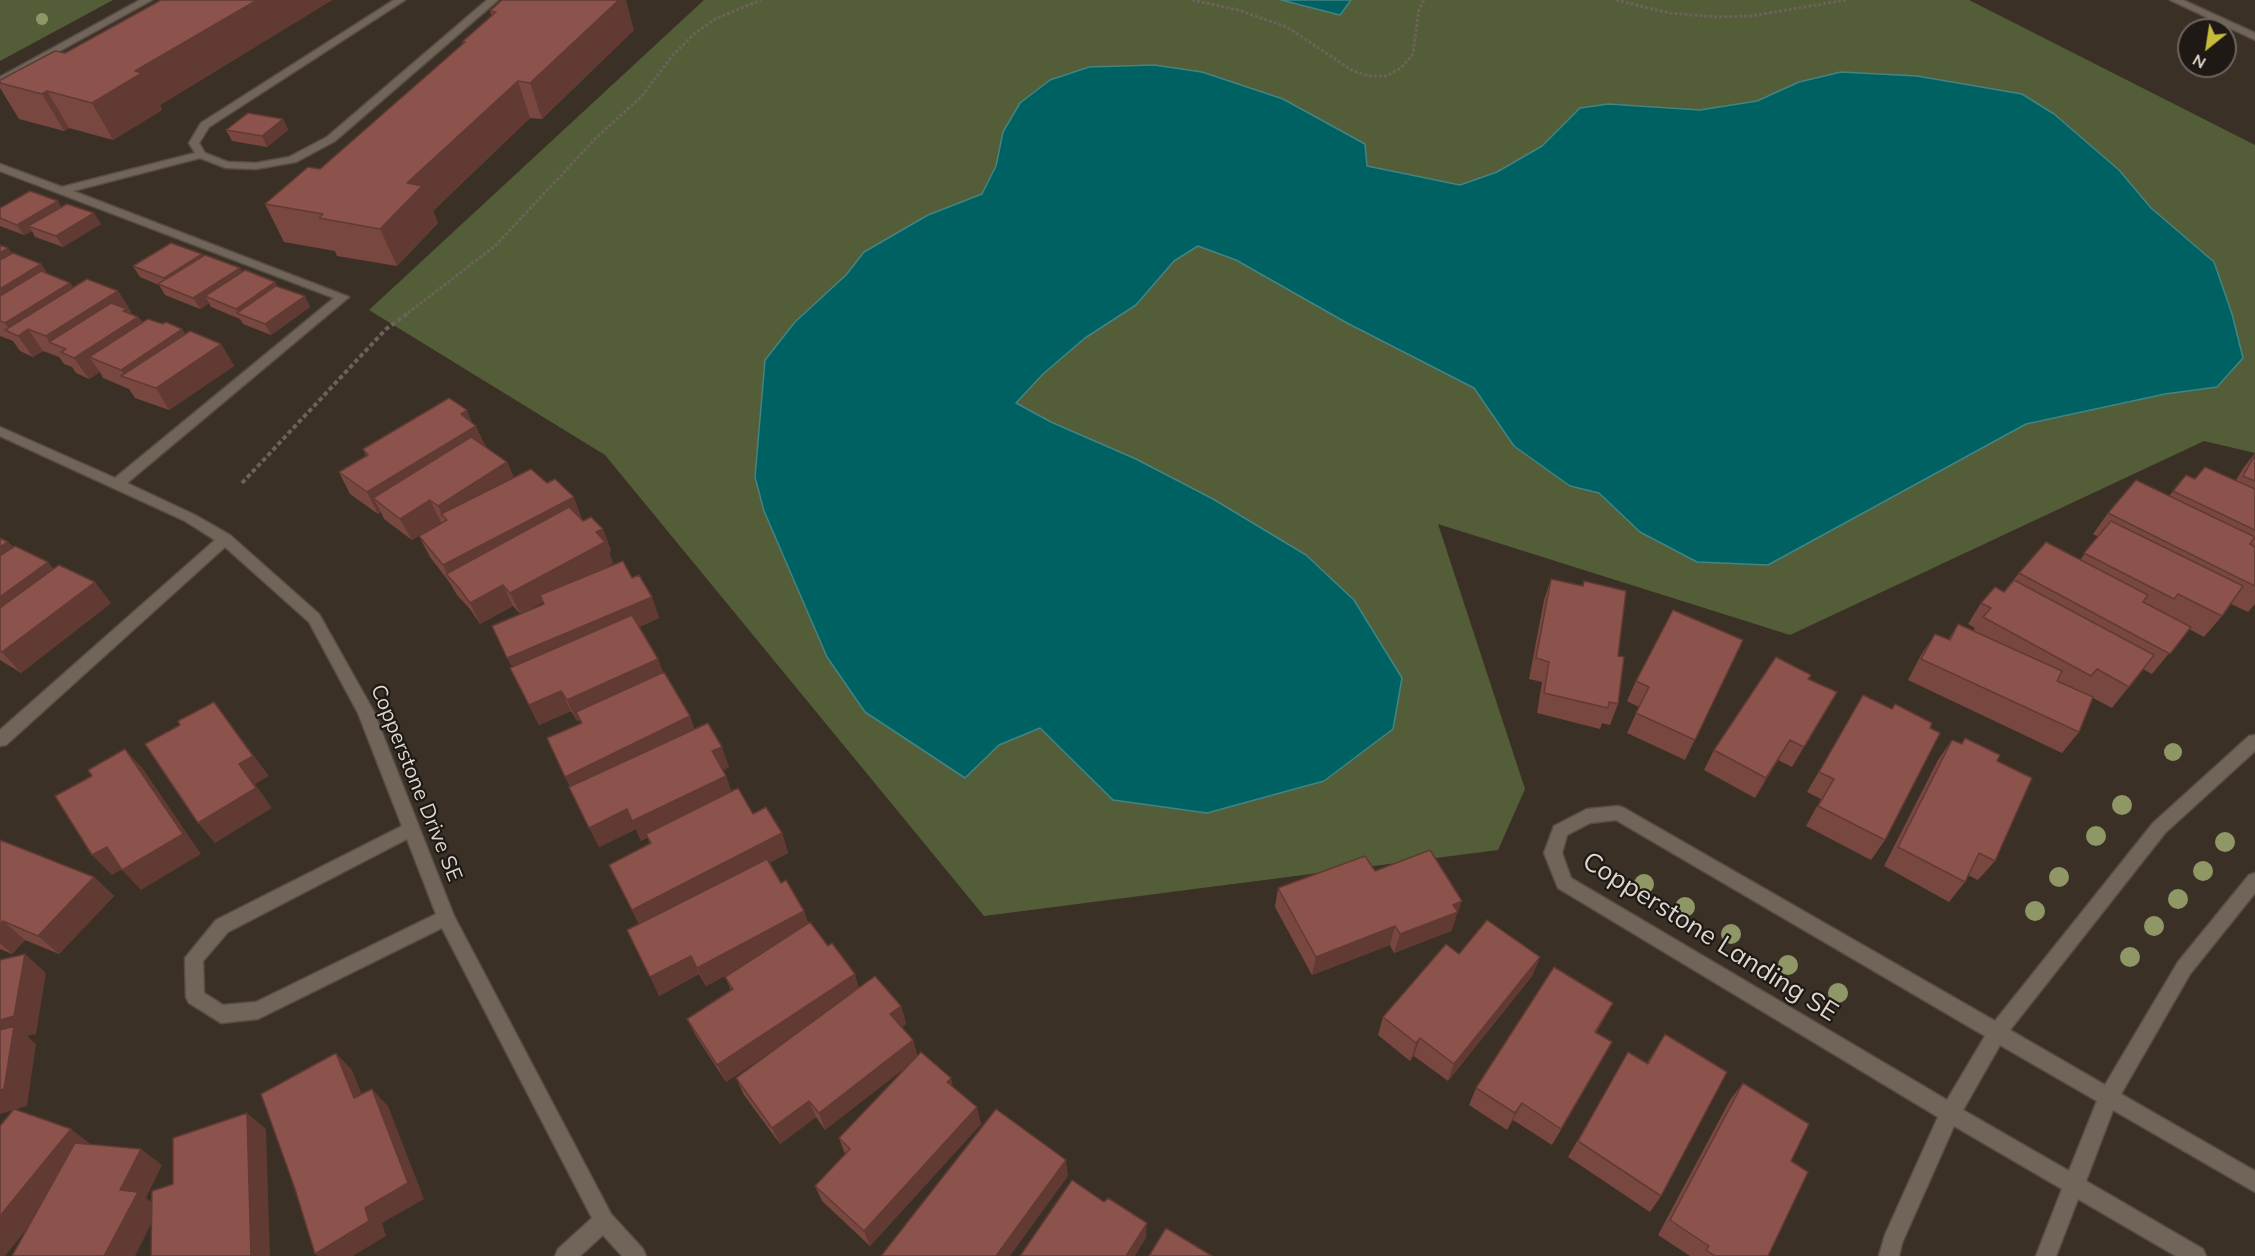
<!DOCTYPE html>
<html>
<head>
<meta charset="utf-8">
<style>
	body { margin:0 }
	#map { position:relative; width:2255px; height:1256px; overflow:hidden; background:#3b3026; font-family:Mulish,sans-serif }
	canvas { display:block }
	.north { position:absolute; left:2177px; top:18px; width:60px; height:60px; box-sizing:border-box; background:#1e1915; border:2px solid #6a655f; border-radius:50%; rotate:210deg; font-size:16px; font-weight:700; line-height:24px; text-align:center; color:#dcd6cf }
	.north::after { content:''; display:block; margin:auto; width:21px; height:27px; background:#c7bb3c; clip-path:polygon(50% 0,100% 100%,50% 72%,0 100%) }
</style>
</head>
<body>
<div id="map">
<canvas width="2255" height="1256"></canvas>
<div class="north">N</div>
</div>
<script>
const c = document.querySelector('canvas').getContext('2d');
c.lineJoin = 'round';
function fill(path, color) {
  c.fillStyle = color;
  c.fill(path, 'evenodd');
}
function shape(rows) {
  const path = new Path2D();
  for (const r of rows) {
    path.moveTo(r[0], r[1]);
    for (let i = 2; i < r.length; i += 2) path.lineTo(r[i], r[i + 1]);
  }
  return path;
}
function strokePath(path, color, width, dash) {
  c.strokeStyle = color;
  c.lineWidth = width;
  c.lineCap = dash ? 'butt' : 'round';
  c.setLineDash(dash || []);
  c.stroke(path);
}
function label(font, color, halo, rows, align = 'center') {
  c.font = font + ' Mulish,sans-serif';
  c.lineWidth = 4.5;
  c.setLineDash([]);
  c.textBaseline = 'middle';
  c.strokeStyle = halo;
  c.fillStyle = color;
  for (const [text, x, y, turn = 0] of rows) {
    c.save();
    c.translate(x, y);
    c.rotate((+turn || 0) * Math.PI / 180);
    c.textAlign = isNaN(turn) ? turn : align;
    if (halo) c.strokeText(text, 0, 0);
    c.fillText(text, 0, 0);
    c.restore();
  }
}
fill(shape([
	[0,0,113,0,0,61],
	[704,0,1969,0,2255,145,2255,453,2204,441,1790,635,1438,524,1525,789,1498,850,984,916,605,455,369,310]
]), '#535e38');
const water = shape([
	[1281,0,1351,0,1340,15,1281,0],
	[1154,65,1202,72,1283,99,1365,144,1367,166,1460,185,1497,172,1542,146,1580,108,1608,104,1700,110,1757,101,1799,82,1841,72,1917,76,2022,94,2054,114,2119,170,2151,208,2214,262,2232,314,2243,358,2217,387,2165,394,2026,424,1768,565,1697,562,1640,532,1599,493,1570,486,1514,446,1474,388,1347,323,1236,260,1198,246,1174,261,1136,305,1085,338,1043,374,1016,403,1051,422,1136,459,1213,499,1306,555,1354,600,1402,678,1393,729,1324,781,1207,813,1113,800,1040,728,999,745,965,778,865,712,827,657,764,511,755,477,765,360,795,322,846,275,864,252,928,215,982,194,996,166,1003,132,1020,103,1050,80,1089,67,1154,65]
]);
fill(water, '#006163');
strokePath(water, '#428483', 1.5);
const minor = shape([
	[140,0,152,0,0,84,0,77,140,0],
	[394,0,405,0,209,127,199,143,205,153,228,162,256,163,289,157,327,137,487,0,498,0,335,141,296,162,256,169,226,168,200,158,73,191,349,297,127,483,195,515,230,535,319,614,374,712,454,916,611,1214,643,1249,646,1256,622,1256,603,1235,580,1256,555,1256,558,1249,592,1218,442,928,258,1019,221,1023,189,1003,186,997,185,958,216,920,402,826,358,713,309,622,225,547,6,745,0,746,0,730,215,540,185,521,0,436,0,427,115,478,334,298,0,171,0,164,62,187,195,153,189,143,201,123,394,0],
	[407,839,436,914,256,1002,223,1005,204,993,203,961,228,932,407,839],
	[2170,0,2183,0,2255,33,2255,40,2170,0],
	[2255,735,2255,751,2165,833,2010,1030,2105,1085,2178,962,2249,875,2255,873,2255,893,2190,974,2121,1094,2255,1171,2255,1192,2113,1110,2086,1181,2203,1249,2206,1256,2176,1256,2078,1199,2056,1256,2036,1256,2062,1189,1954,1126,1902,1243,1899,1256,1879,1256,1885,1235,1938,1117,1558,888,1544,853,1554,826,1587,809,1618,806,1624,808,1995,1021,2153,823,2249,736,2255,735],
	[1616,820,1985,1036,1947,1100,1571,878,1562,853,1567,835,1590,823,1616,820],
	[2000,1045,2097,1101,2069,1171,1963,1110,2000,1045]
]);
strokePath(minor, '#564d45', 3);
strokePath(shape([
	[1192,0,1238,10,1287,27,1353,71,1369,76,1387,76,1401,68,1413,54,1419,9,1424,0],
	[1616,0,1669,13,1718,17,1751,16,1846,0],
	[404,316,495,246,595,139,642,96,672,56,694,34,715,19,761,0]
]), '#6c6259', 3, [3, 2]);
strokePath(shape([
	[242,483,386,329,407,314]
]), '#6c6259', 4, [4.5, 3]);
fill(minor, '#71655a');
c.fillStyle = '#909767';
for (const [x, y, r] of [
	[42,19,6],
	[2173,752,9],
	[2122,805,10],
	[2096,836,10],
	[2225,842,10],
	[2203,871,10],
	[2059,877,10],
	[1644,884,10],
	[2178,899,10],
	[1685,907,10],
	[2035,911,10],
	[2154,926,10],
	[1731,934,10],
	[2130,957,10],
	[1788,965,10],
	[1838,993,10]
]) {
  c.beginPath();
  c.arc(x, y, r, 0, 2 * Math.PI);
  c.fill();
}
fill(shape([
	[161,0,332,0,160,105,162,110,113,140,69,128,64,131,19,119,0,88,0,80,65,53],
	[490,11,634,30,542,119,530,118,433,211,438,223,397,266,337,256,335,251,284,242,265,204,320,169,463,44,462,42,492,16],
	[283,119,288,130,267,147,232,141,226,130],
	[61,207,101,224,63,247,35,237,32,231,24,235,0,226,0,208],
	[0,245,12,253,41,264,47,273,70,283,73,288,118,291,131,312,130,313,138,317,142,322,163,324,182,329,185,334,221,344,234,366,169,410,135,398,129,389,103,378,100,372,89,379,76,373,72,367,64,364,59,357,43,351,33,357,20,351,13,341,0,336],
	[202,254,203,256,242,272,275,282,278,287,305,296,310,307,271,335,243,324,240,319,211,307,209,303,200,309,165,295,159,285,140,277,133,266],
	[472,423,486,447,507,462,514,478,582,519,611,550,609,552,613,563,597,572,632,578,652,597,659,618,639,627,658,659,663,673,690,716,694,729,729,767,723,770,726,776,731,791,753,814,782,833,788,853,769,863,781,883,804,911,808,923,859,988,901,1006,906,1024,902,1027,913,1040,917,1055,953,1087,981,1124,870,1246,822,1201,815,1186,845,1154,839,1138,907,1066,825,1130,816,1117,780,1144,744,1095,736,1078,783,1044,726,1082,696,1036,687,1019,731,990,725,977,732,972,706,986,699,974,659,996,639,924,609,865,650,844,647,837,641,841,636,829,599,847,547,738,581,723,580,720,577,721,571,711,539,725,510,668,512,667,544,604,543,602,520,614,513,606,480,624,470,609,457,595,450,583,430,557,419,536,442,523,441,522,412,540,384,519,381,512,378,514,350,494,339,472,366,456,363,449],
	[2255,453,2255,604,2248,612,2231,604,2222,616,2204,637,2189,629,2152,674,2143,669,2112,708,2093,698,2079,732,2062,753,1908,680,1921,655,1935,634,1948,640,1958,624,1973,631,1975,628,1968,624,1981,603,2004,592,2019,573,2080,560,2098,537,2093,534,2108,513,2169,496,2186,475,2195,479,2236,480,2244,467],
	[0,538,8,542,13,547,53,569,111,603,21,673,0,660],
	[1551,579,1618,656,1618,704,1610,725,1602,723,1600,729,1537,713,1542,682,1529,679,1544,600],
	[1743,640,1685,760,1627,733,1639,707,1627,701,1636,681],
	[1809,679,1837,692,1792,767,1778,760,1755,798,1704,770,1714,750],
	[1863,695,1885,840,1871,860,1806,826,1821,799,1807,792],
	[1965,738,1997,761,1995,861,1978,880,1968,875,1965,882,1949,902,1884,866,1938,760,1952,740,1961,744],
	[0,840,94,877,114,896,59,954,25,940,12,954,0,949],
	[1375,871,1456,920,1455,920,1451,931,1394,953,1390,945,1312,975,1275,907,1278,888],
	[1459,954,1540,957,1532,976,1448,1081,1414,1056,1410,1061,1378,1035,1383,1017],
	[1613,1003,1596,1033,1602,1060,1552,1145,1513,1120,1507,1130,1469,1105,1476,1088],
	[1665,1034,1661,1196,1650,1212,1568,1157,1628,1052,1647,1063],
	[1743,1083,1791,1161,1768,1256,1690,1256,1658,1235,1730,1100]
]), '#784740');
fill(shape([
	[257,0,332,0,160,105,162,110,113,140,92,103,135,71],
	[619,0,626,0,634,30,542,119,530,83],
	[518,81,530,118,433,211,438,223,397,266,380,229,407,183],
	[47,91,69,128,64,131,42,94],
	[283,119,288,130,267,147,262,136],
	[58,201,64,212,28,226,32,231,24,235,17,225],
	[94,213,101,224,63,247,56,236],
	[8,248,23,270,0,283,0,253],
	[202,254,208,265,171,289,164,278],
	[41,264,55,286,0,319,0,289],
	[240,268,246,279,205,296,209,303,200,309,193,298],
	[275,282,281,293,238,313,236,309],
	[70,283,84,304,28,329,43,351,33,357,18,336,12,333,5,323],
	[118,291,131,312,130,313,138,317,152,338,89,357,100,372,89,379,74,358,66,349,50,343,46,336],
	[305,296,310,307,271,335,265,324],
	[182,329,195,350,126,378,121,370],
	[221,344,234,366,169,410,156,388],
	[467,410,474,427,476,426,486,447,373,498,381,512,378,514,367,492,461,414],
	[507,462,516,483,447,520,443,516,438,506],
	[574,497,582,519,457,585,448,576,443,565],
	[430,500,441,522,412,540,400,519],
	[603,529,611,550,609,552,613,563,520,614,510,593,596,532],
	[8,542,25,563,0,581,0,547],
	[48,562,65,584,0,632,0,597],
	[95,582,111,603,21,673,2,652],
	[503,585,513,606,480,624,470,603],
	[652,597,659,618,518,678,507,658],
	[658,659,666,680,576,712,580,720,577,721,567,700],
	[561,691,571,711,539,725,529,705],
	[214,702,269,776,255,784,272,808,215,843,198,823,239,764],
	[690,716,697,737,576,797,565,777],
	[1790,740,1778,760,1755,798,1766,778],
	[722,747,729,767,719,772,712,751],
	[125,749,143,769,201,854,141,890,122,870],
	[726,776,733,796,641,841,636,829,599,847,589,828,627,809],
	[782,833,788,853,642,929,632,910],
	[107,847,126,867,112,875,92,855],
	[94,877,114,896,59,954,38,936],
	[1462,901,1451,931,1394,953,1400,934,1453,905],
	[804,911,810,930,706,986,697,968],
	[3,921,25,940,12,954,0,943,0,924],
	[1395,926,1390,945,1312,975,1316,957],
	[25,954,46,973,36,1034,27,1036,36,1044,27,1106,0,1114,0,1020],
	[691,956,699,974,659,996,650,977],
	[1540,957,1532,976,1448,1081,1454,1064],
	[855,974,860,992,726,1082,717,1065],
	[901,1006,906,1024,895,1032,890,1014],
	[1420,1038,1414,1056,1410,1061,1416,1043],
	[913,1040,918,1058,825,1130,819,1113],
	[336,1053,352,1070,370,1115,354,1098],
	[951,1078,955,1095,947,1082],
	[372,1089,388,1106,424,1199,382,1223,386,1236,353,1256,318,1256,315,1254,365,1208],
	[809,1101,816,1117,780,1144,772,1128],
	[1522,1103,1513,1120,1507,1130,1515,1113],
	[977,1107,981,1124,870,1246,864,1231],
	[247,1113,266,1129,270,1256,251,1256],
	[71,1129,93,1146,5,1256,0,1256,0,1216],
	[141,1149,162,1165,146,1198,159,1208,135,1256,104,1256,120,1190],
	[1066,1160,1068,1176,1010,1256,996,1256],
	[1147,1223,1146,1238,1135,1256,1126,1256]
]), '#613a34');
const building = shape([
	[161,0,257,0,135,71,142,73,92,103,47,91,42,94,0,83,0,80,55,51,65,53,161,0],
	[502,0,619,0,530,83,518,81,407,183,422,186,380,229,319,218,323,214,265,204,308,167,320,169,465,42,462,42,496,12,490,11,502,0],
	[248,113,283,119,262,136,226,130,248,113],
	[30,191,58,201,17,225,0,218,0,208,30,191],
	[67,204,94,213,56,236,28,226,67,204],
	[171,243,202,254,164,278,133,266,171,243],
	[0,245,8,248,0,253,0,245],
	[13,253,41,264,0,289,0,260,13,253],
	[205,255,240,268,193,298,158,284,205,255],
	[245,270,275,282,236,309,205,296,245,270],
	[41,271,70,283,5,323,0,321,0,296,41,271],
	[87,279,118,291,46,336,28,329,18,336,5,330,87,279],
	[276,286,305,296,265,324,237,313,276,286],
	[111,303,127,309,123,311,138,317,74,358,61,352,66,349,49,342,111,303],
	[148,319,163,324,166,322,182,329,121,370,89,357,148,319],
	[190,331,221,344,156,388,121,376,190,331],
	[449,398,467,410,461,414,476,426,367,492,339,472,368,455,363,449,449,398],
	[471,437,507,462,438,506,430,500,400,519,373,498,471,437],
	[2255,455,2255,481,2243,476,2255,455],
	[2205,467,2255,489,2255,530,2173,491,2186,475,2195,479,2205,467],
	[531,469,547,483,555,479,574,497,443,565,419,536,447,520,441,514,531,469],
	[2136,480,2255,537,2250,544,2255,547,2255,586,2108,513,2136,480],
	[569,507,583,521,591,517,603,529,596,532,605,542,510,593,503,585,470,603,459,588,446,574,569,507],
	[2111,521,2243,586,2222,616,2178,594,2174,599,2084,553,2111,521],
	[0,538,8,542,0,547,0,538],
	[2046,542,2148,595,2143,602,2191,627,2170,654,2019,573,2046,542],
	[15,546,48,562,0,597,0,556,15,546],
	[623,561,632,578,639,575,652,597,507,658,492,626,544,604,540,595,623,561],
	[59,565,95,582,2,652,0,651,0,608,59,565],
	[1551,579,1583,586,1584,581,1626,591,1618,656,1624,657,1618,704,1609,702,1608,708,1544,693,1549,662,1536,658,1551,579],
	[2014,580,2154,655,2129,687,2097,669,2091,676,1983,617,1991,608,1981,603,1995,587,2004,592,2014,580],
	[1673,610,1743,640,1695,740,1636,713,1649,687,1636,681,1673,610],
	[632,615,658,659,567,700,561,691,529,705,510,668,632,615],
	[1958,624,2062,671,2057,681,2093,697,2079,732,1921,659,1935,634,1950,640,1958,624],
	[1776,657,1811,675,1808,679,1837,692,1804,747,1790,740,1766,778,1714,750,1776,657],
	[664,672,690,716,565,777,547,738,582,723,576,712,664,672],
	[1863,695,1892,709,1895,704,1932,723,1930,728,1940,733,1885,840,1818,806,1834,779,1819,772,1863,695],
	[214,702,253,756,239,764,256,788,198,823,145,744,180,725,178,721,214,702],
	[708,723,722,747,712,751,726,776,632,821,627,809,589,828,569,787,708,723],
	[1965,738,2000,755,1997,761,2032,778,1995,861,1979,853,1965,882,1898,847,1952,740,1962,744,1965,738],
	[125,749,183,834,122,870,107,847,92,855,55,796,92,776,88,770,125,749],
	[738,788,753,814,766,807,782,833,632,910,609,865,651,843,646,834,738,788],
	[0,840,94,877,38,936,3,921,0,924,0,840],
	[1430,850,1462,901,1453,905,1458,912,1400,934,1395,926,1316,957,1278,888,1365,856,1375,871,1430,850],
	[767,859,781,883,786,880,804,911,697,968,691,956,650,977,627,930,767,859],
	[1487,920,1540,957,1454,1064,1420,1038,1416,1043,1383,1017,1446,944,1459,954,1487,920],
	[810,922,828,946,832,943,855,974,717,1065,687,1019,733,989,725,977,810,922],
	[25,954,14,1016,0,1020,0,960,25,954],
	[1554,967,1613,1003,1595,1032,1612,1042,1561,1129,1522,1103,1515,1113,1476,1088,1554,967],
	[875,976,901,1006,890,1014,913,1040,819,1113,809,1101,772,1128,736,1078,875,976],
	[14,1026,4,1089,0,1090,0,1030,14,1026],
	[1665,1034,1727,1072,1661,1196,1578,1141,1628,1052,1648,1064,1665,1034],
	[921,1052,951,1078,947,1082,977,1107,864,1231,815,1186,850,1149,839,1138,921,1052],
	[336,1053,354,1098,372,1089,408,1183,365,1208,369,1221,315,1254,295,1189,261,1094,336,1053],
	[1743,1083,1809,1124,1791,1161,1808,1172,1768,1256,1715,1256,1706,1250,1709,1246,1670,1220,1743,1083],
	[14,1109,71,1129,0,1216,0,1126,14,1109],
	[996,1109,1066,1160,996,1256,881,1256,996,1109],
	[247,1113,251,1256,151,1256,152,1191,173,1184,173,1138,247,1113],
	[75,1143,141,1149,120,1190,138,1192,104,1256,12,1256,75,1143],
	[1072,1180,1104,1202,1108,1198,1147,1223,1126,1256,1020,1256,1072,1180],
	[1166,1228,1212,1256,1149,1256,1166,1228]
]);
fill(building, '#8b534b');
strokePath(building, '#613a34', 1.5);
label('21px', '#dcd6cf', '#1e1915', [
	["Copperstone Drive SE",416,783,68]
]);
label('26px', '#dcd6cf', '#1e1915', [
	["Copperstone Landing SE",1710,937,32]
]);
</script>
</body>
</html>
